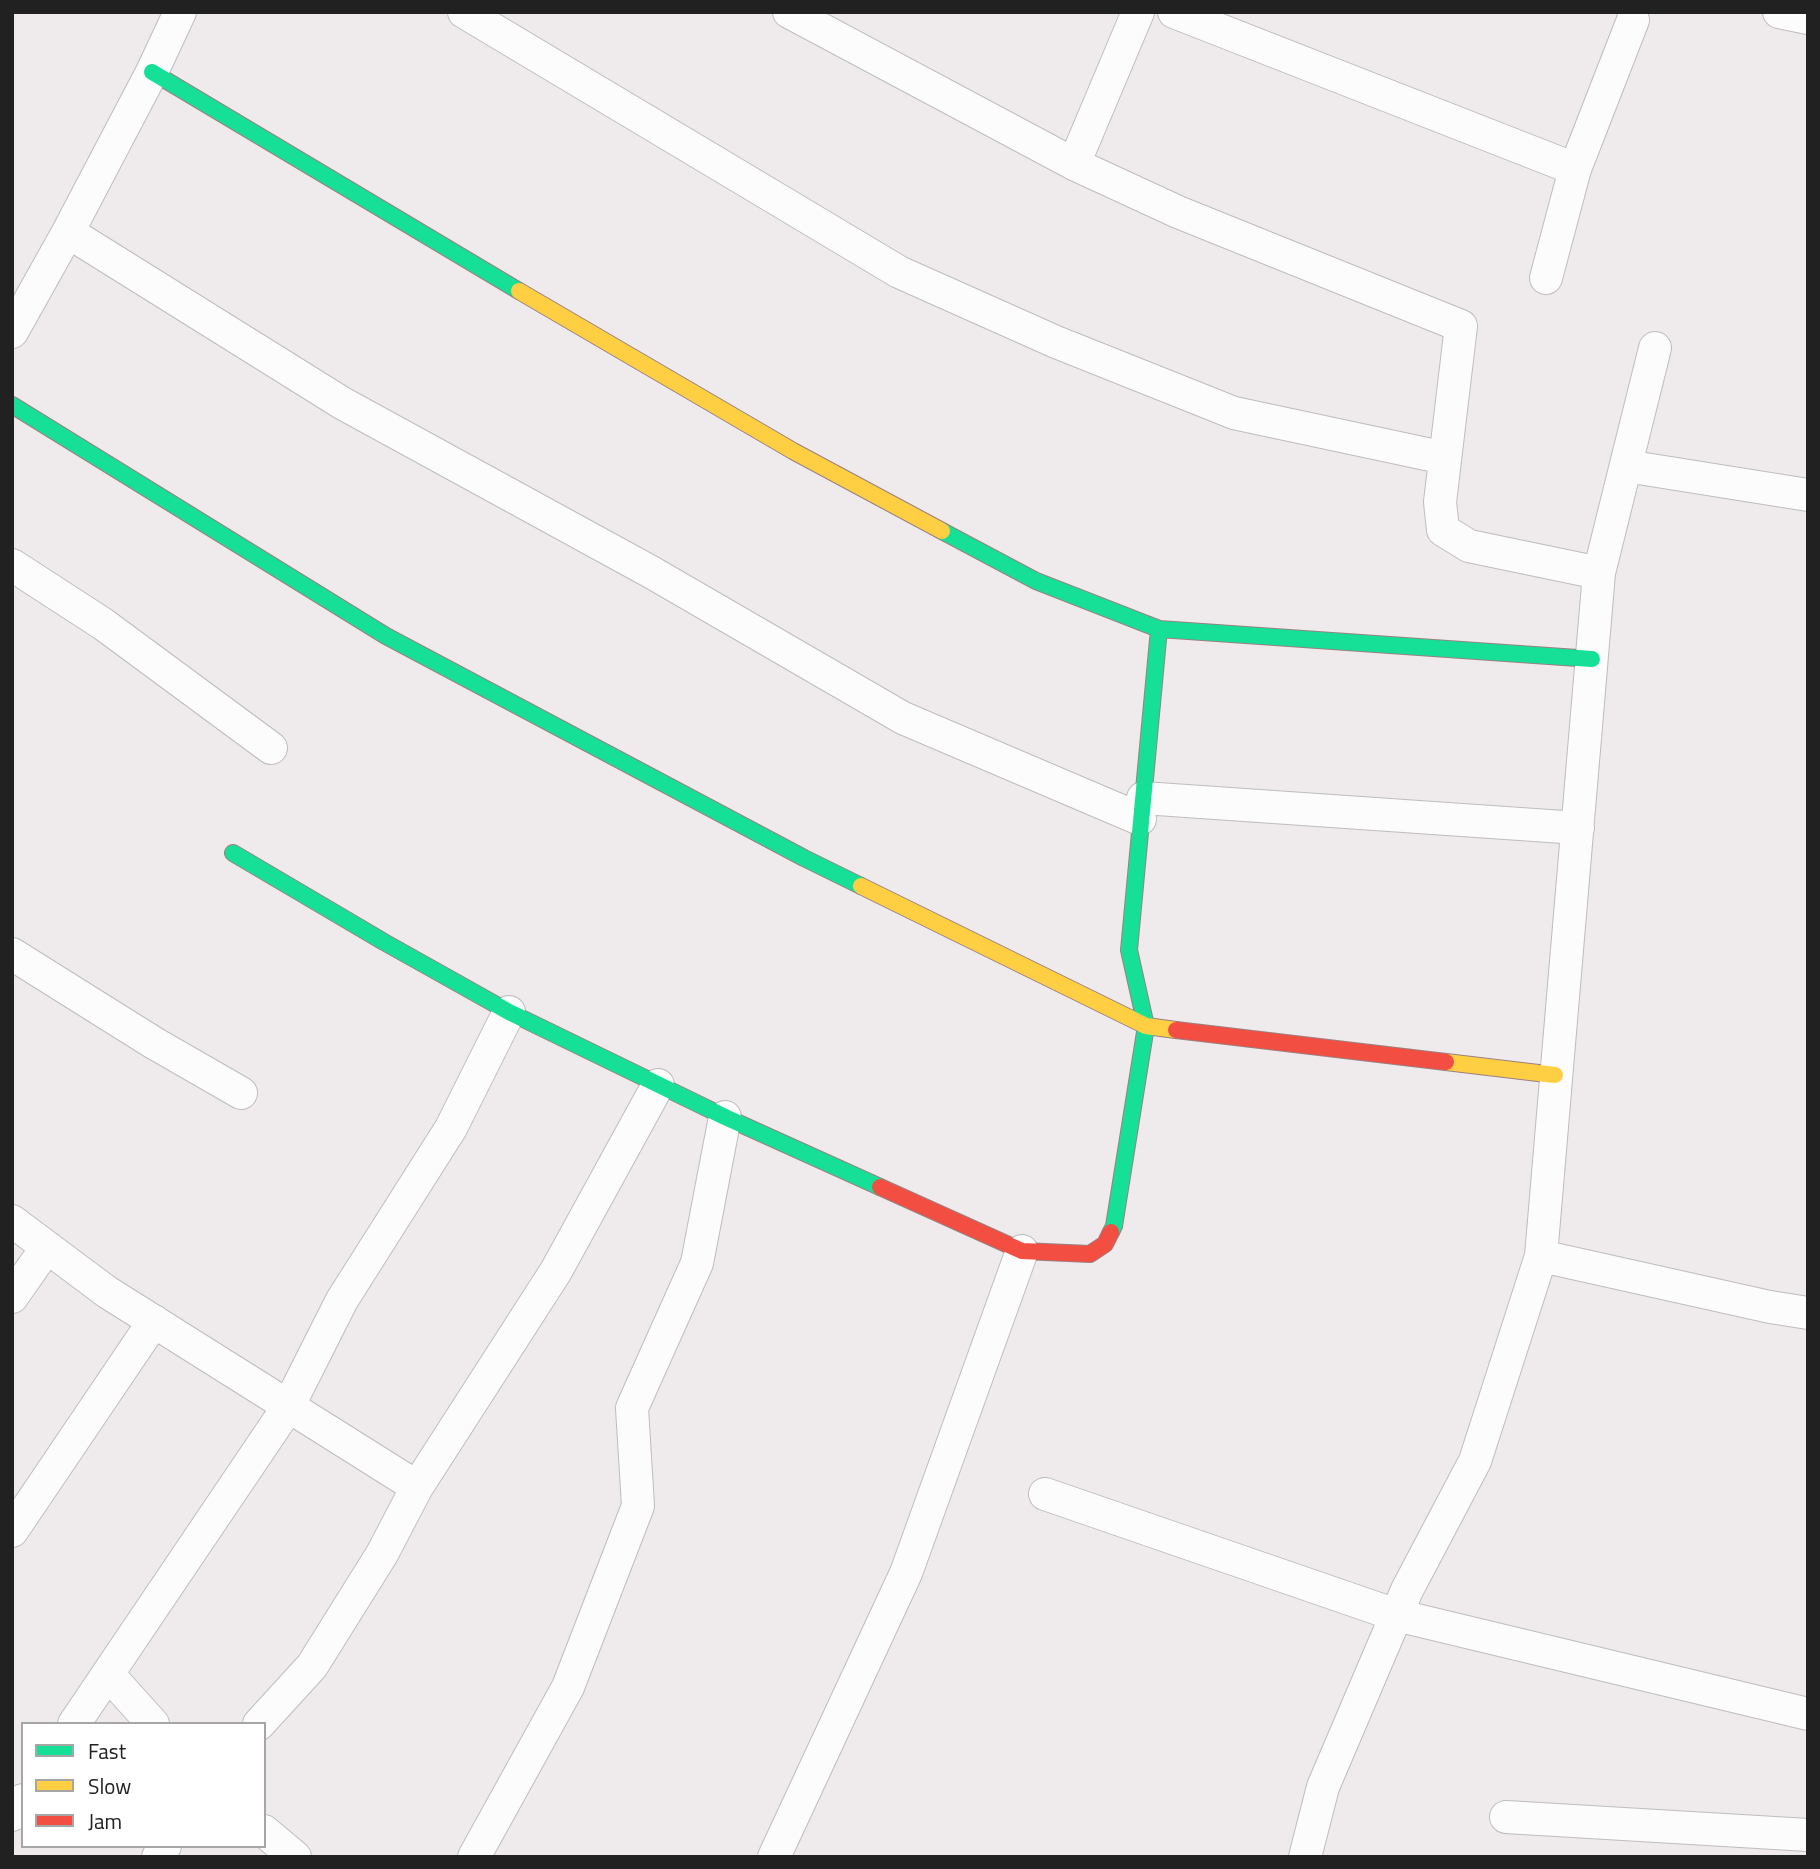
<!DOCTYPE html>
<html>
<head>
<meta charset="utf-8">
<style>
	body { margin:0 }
	#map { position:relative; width:1820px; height:1869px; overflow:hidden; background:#efeaec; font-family:"Titillium Web",sans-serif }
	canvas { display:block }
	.frame { position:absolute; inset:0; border:14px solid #212121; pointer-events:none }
	.legend { position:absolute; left:21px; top:1722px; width:245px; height:126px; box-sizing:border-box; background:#fff; border:2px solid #a6a6a6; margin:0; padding:9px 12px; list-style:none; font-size:21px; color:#212121 }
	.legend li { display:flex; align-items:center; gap:14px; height:35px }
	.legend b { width:35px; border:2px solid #a6a6a6 }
</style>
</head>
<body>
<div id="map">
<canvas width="1820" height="1869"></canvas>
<div class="frame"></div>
<ul class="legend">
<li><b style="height:9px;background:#16e098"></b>Fast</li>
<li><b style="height:9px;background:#ffcf43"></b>Slow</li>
<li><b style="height:9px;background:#f24e42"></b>Jam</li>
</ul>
</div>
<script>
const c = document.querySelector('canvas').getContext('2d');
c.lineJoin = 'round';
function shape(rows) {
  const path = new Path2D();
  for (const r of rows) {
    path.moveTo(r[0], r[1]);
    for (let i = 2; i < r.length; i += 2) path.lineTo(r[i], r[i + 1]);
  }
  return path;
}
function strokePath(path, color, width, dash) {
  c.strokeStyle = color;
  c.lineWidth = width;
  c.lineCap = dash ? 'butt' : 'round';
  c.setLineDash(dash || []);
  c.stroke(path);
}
const street = shape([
	[464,12,899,272,1056,342,1234,413,1445,458],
	[789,12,1074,164,1178,212,1461,326,1440,502,1443,530,1469,546,1599,573],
	[1174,12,1575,169,1633,20],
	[1779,12,1808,18],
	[1074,164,1138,12],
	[68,232,342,403,651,572,903,718,1140,819],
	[1546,278,1575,169],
	[12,332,68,232,152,72,180,12],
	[1626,466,1808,495],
	[12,565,103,624,271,748],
	[1143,798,1578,828],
	[12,954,154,1043,241,1093],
	[12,1221,107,1292,417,1487],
	[1541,1256,1770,1307,1808,1313],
	[12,1297,47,1247],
	[1045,1494,1396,1615,1808,1714],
	[12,1531,154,1321],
	[108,1674,153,1724],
	[74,1724,288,1407,342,1300,451,1128,509,1012],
	[259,1724,312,1666,382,1554,417,1487,556,1271,658,1085],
	[12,1815,23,1800],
	[1506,1817,1808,1835],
	[264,1831,295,1857],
	[158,1857,165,1846],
	[474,1857,568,1687,638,1506,632,1408,697,1263,725,1117],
	[774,1857,906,1573,1022,1251],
	[1305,1857,1323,1787,1407,1590,1475,1461,1541,1256,1599,573,1655,348]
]);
const fast = shape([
	[152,72,519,291],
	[12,405,386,636,804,858,861,886],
	[942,531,1036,581,1159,629,1592,659],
	[233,853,384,942,509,1012,725,1117,880,1187],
	[1111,1232,1114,1226,1146,1026,1129,950,1159,629]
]);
const slow = shape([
	[519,291,793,451,942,531],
	[861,886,1146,1026,1176,1030],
	[1446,1062,1555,1075]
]);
const jam = shape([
	[1176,1030,1446,1062],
	[880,1187,1022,1251,1090,1254,1105,1244,1111,1232]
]);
strokePath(street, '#bfbdbe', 34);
strokePath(fast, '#9b8081', 18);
strokePath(slow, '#9b8081', 18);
strokePath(jam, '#9b8081', 18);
strokePath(street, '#fdfcfc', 32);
strokePath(fast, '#16e098', 16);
strokePath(slow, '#ffcf43', 16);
strokePath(jam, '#f24e42', 16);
</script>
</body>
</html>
